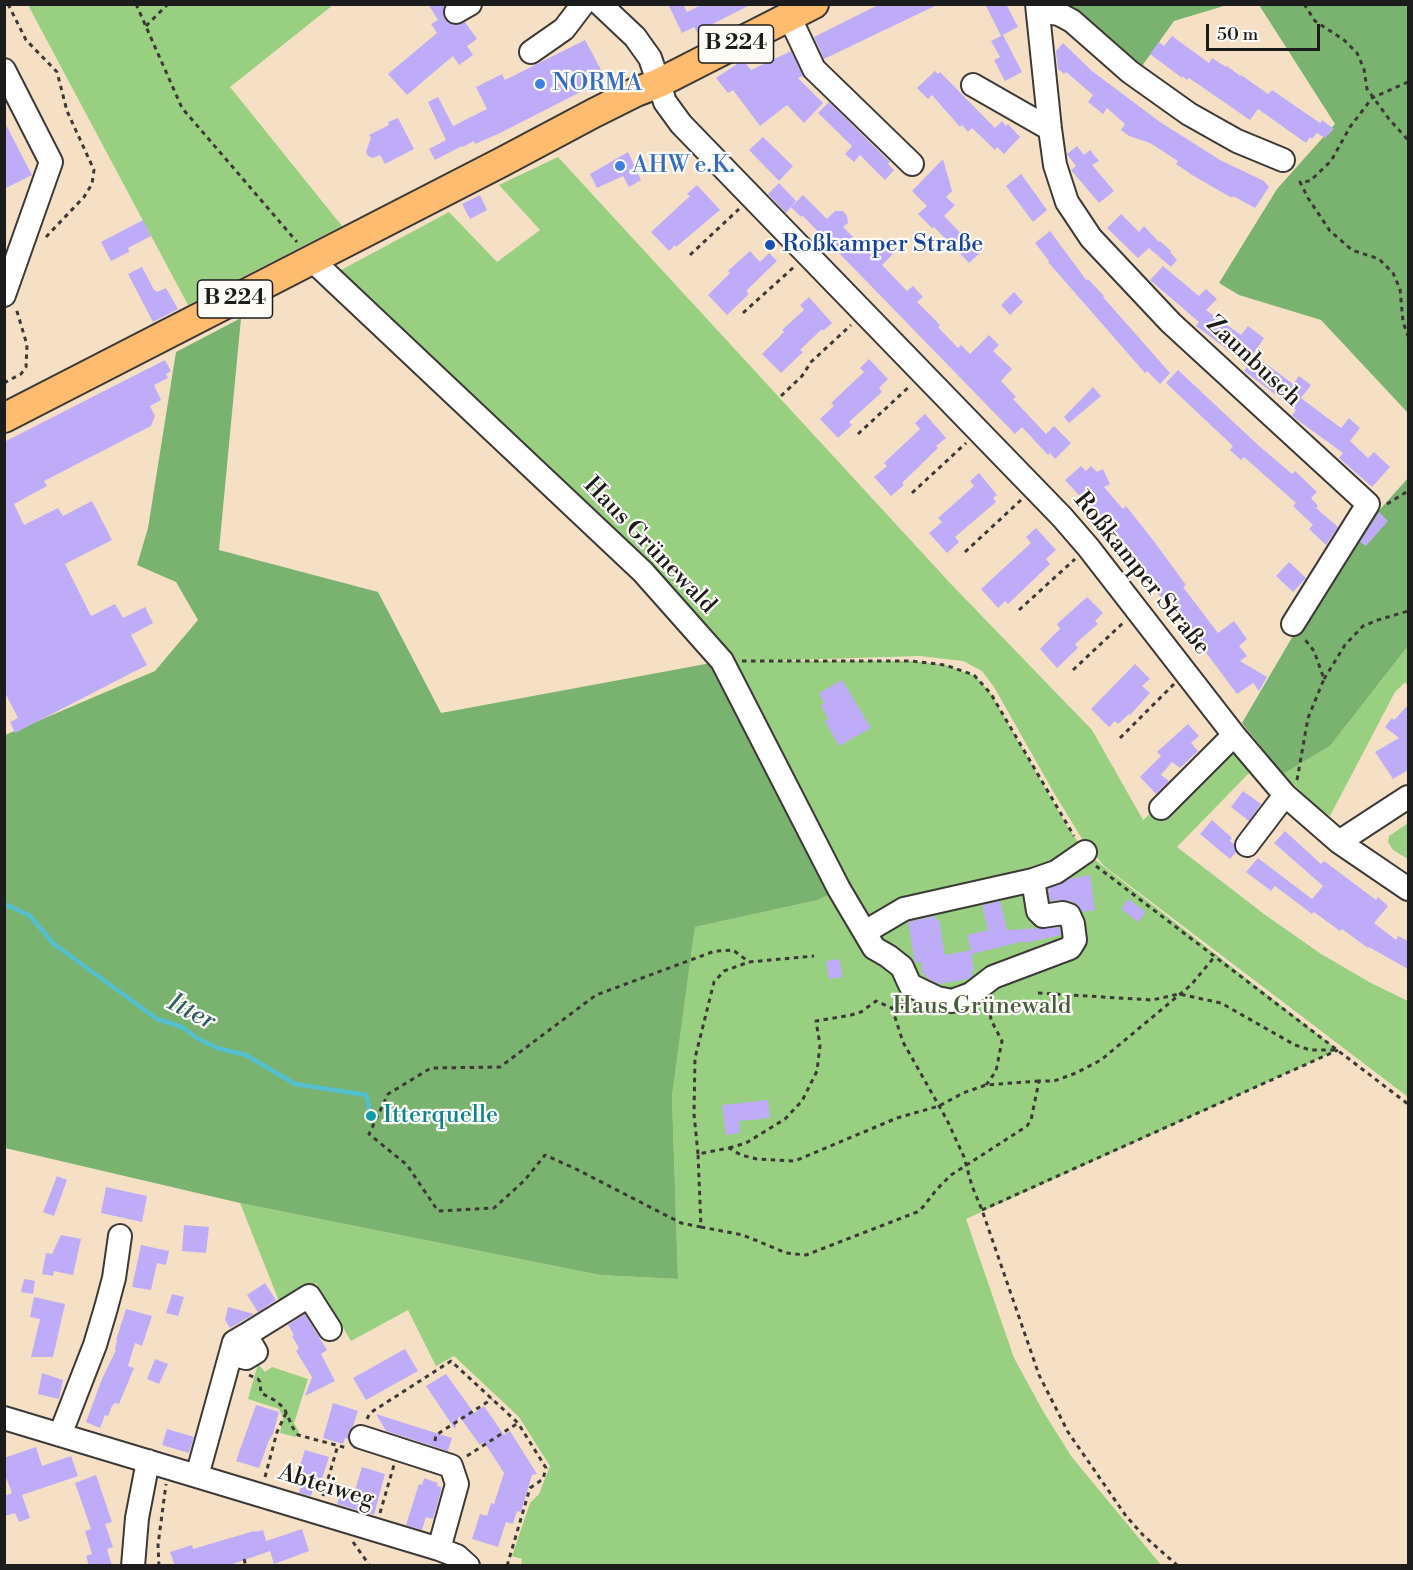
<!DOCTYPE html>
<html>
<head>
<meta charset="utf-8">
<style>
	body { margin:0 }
	#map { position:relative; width:1413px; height:1570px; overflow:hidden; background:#f5e0c6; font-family:"Libre Bodoni",serif }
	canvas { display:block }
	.frame { position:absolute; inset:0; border:6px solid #1c1c1c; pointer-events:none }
	.scale { position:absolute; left:1206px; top:24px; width:114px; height:27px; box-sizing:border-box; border:3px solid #1c1c1c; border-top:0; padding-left:8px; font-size:18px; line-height:21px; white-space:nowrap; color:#1c1c1c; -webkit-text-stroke:4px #fdfcf7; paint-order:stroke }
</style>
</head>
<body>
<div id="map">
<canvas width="1413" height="1570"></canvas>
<div class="frame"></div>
<div class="scale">50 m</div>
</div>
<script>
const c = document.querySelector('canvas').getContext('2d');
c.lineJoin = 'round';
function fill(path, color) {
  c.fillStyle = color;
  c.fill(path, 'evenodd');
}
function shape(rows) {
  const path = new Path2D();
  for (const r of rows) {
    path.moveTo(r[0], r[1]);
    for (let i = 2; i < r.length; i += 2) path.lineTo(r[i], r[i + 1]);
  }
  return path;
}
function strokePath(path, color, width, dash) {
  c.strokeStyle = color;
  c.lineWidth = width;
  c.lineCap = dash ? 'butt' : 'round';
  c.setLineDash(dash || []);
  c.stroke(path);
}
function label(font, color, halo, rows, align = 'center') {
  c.font = font + ' "Libre Bodoni",serif';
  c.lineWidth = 4.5;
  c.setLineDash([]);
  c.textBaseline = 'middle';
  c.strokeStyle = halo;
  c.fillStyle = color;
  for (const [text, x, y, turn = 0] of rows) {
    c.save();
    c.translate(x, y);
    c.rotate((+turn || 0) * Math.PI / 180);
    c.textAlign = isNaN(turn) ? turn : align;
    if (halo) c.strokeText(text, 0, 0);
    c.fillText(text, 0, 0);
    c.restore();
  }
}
fill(shape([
	[28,5,333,5,230,87,342,226,188,305],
	[558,157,950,583,1092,730,1143,820,1229,745,1250,772,1177,847,1264,914,1321,954,1371,983,1408,1001,1408,1097,1104,866,1084,842,1054,793,994,687,982,671,963,661,920,656,757,661,912,661,945,665,975,676,991,694,1067,826,1085,852,1338,1050,966,1219,1014,1358,1043,1411,1071,1456,1161,1565,521,1565,522,1559,512,1556,530,1503,539,1494,550,1466,519,1417,454,1356,436,1366,408,1310,351,1341,316,1283,281,1306,240,1203,600,1275,678,1279,672,1096,695,927,818,900,839,888,722,661,330,276,449,212,497,262,540,230,499,185],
	[1408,646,1408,687,1405,682,1395,692,1330,816,1317,808,1283,774,1330,746],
	[1408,823,1408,859,1393,850,1388,842,1389,836],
	[258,1364,265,1372,272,1367,308,1379,294,1423,299,1432,296,1437,280,1433,283,1418,279,1409,248,1399]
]), '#98cf81');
fill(shape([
	[1068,5,1227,5,1174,21,1142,66],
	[1259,5,1408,5,1408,413,1321,320,1239,295,1219,283,1277,189,1335,124],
	[241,318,219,550,378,592,441,713,722,661,839,889,818,900,695,927,672,1096,678,1279,600,1275,240,1203,5,1148,5,735,155,671,198,620,176,582,137,565,148,528,176,352],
	[1408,478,1408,646,1330,746,1283,774,1242,723,1342,552]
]), '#7ab26f');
strokePath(shape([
	[4,904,29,915,54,944,157,1019,182,1027,197,1038,217,1048,246,1055,295,1084,366,1095,371,1116]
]), '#54bfcf', 4.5);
fill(shape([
	[428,4,445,4,443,13,445,19,450,24,457,25,465,22,477,39,467,46,473,55,459,65,453,56,407,95,388,74,437,33,431,24,438,20],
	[668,4,683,4,687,12,703,4,752,4,697,32,694,27,682,33],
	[880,4,939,4,824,59,814,37],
	[985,4,1006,4,1018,27,1001,36],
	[1003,35,1022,72,1005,81,994,60,1000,57,991,41],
	[1172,36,1209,63,1212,58,1226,67,1227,66,1240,76,1241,75,1268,94,1272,90,1320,123,1322,120,1334,129,1325,138,1317,133,1312,139,1310,137,1306,143,1258,109,1250,120,1189,78,1187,80,1182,76,1182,78,1150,54,1159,42,1164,46],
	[585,40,606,79,500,133,475,144,474,141,463,147,462,146,435,160,429,149,446,140,428,102,438,97,453,126,487,109,476,87,502,74,505,80],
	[1063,43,1092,71,1160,122,1220,160,1264,181,1269,187,1255,208,1233,196,1232,198,1192,175,1176,164,1178,161,1150,143,1129,136,1121,130,1125,124,1107,108,1103,114,1088,102,1093,95,1066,72,1064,74,1058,69,1056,51],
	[791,51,803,76,798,78,823,103,804,123,787,105,760,126,733,90,728,93,716,78,743,60,751,70],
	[935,71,938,74,940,72,995,128,1002,121,1006,126,1008,124,1020,137,1004,154,997,147,995,150,972,128,968,132,962,125,960,127,932,95,928,99,917,88],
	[829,102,890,162,888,164,894,170,885,180,860,155,854,162,845,154,852,146,818,113],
	[398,118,414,149,385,164,380,155,373,158,368,156,366,152,371,138,369,135,389,125,388,122],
	[4,121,32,175,4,189],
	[763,137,793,166,779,181,749,150],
	[1077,146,1084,155,1090,150,1099,161,1092,165,1114,191,1099,203,1071,170,1076,166,1067,154],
	[628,152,641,180,629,187,623,176,597,188,590,174],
	[943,159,952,191,946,197,955,205,944,216,980,253,969,263,934,227,932,228,918,214,927,206,912,191],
	[1021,174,1047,210,1033,222,1006,186],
	[779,183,796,201,786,213,768,194],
	[697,185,720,210,676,247,675,245,669,251,651,232,690,196,687,194],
	[480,195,487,210,470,219,462,204],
	[803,195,827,219,835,211,843,211,847,216,848,223,843,227,871,255,883,244,893,254,882,265,907,291,913,286,923,297,917,302,940,325,938,327,958,348,961,345,970,354,989,335,999,345,993,351,1012,369,1001,381,1016,397,1013,399,1046,434,1054,426,1071,443,1055,459,1050,453,1048,455,1022,427,1015,434,802,215,801,217,791,207],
	[1121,214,1139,232,1144,226,1159,242,1160,241,1171,251,1170,252,1177,260,1171,267,1149,248,1138,258,1107,228],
	[143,220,151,236,128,248,129,252,111,261,101,242],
	[1050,231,1087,281,1088,279,1104,296,1103,297,1170,373,1160,384,1147,371,1145,373,1048,262,1049,261,1035,243],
	[750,251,760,262,769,253,777,261,746,291,749,294,727,315,708,295,730,273,728,271],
	[1163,266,1199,296,1206,289,1217,299,1206,310,1241,335,1248,326,1264,338,1253,354,1293,384,1299,376,1311,385,1301,398,1341,428,1349,418,1360,428,1350,441,1368,458,1374,452,1390,467,1372,487,1339,458,1343,453,1292,416,1296,410,1244,371,1248,365,1196,326,1199,322,1150,280],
	[142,267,154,290,157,292,166,288,178,309,153,322,128,274],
	[1014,292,1023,302,1010,315,1001,305],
	[809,297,832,323,823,331,822,329,800,350,803,352,781,373,762,354,784,332,782,330,804,310,800,305],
	[869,359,888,379,879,388,882,392,849,422,852,425,838,438,820,419,834,406,831,403,864,372,860,368],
	[165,360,171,371,166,374,168,378,154,385,161,400,150,406,155,416,151,426,44,481,47,486,14,504,24,525,58,508,63,516,92,501,112,540,65,564,91,616,115,604,123,618,145,607,153,623,131,635,147,665,15,733,10,722,18,718,4,691,4,442],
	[1178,370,1258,445,1292,474,1295,471,1317,492,1311,498,1318,506,1316,508,1338,527,1326,545,1309,529,1313,525,1293,506,1296,503,1244,457,1241,460,1230,450,1233,446,1166,383],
	[1093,387,1101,396,1069,423,1064,417],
	[925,414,946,438,936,446,938,448,902,483,904,485,891,496,874,477,887,466,884,463,920,429,915,423],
	[1081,466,1086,471,1091,466,1097,472,1103,469,1110,484,1104,487,1123,509,1126,506,1153,540,1186,585,1183,587,1218,633,1234,621,1247,639,1239,646,1247,656,1240,661,1267,677,1259,691,1253,683,1237,694,1178,615,1176,616,1134,564,1110,529,1065,480],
	[979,473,997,495,993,498,996,502,955,537,959,542,947,553,929,533,942,522,938,518,974,486,970,481],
	[1379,512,1388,521,1366,546,1360,542],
	[1036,528,1056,550,1046,559,1050,564,1008,604,1005,601,998,608,981,589,1031,543,1026,537],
	[1289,562,1306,578,1293,592,1276,576],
	[1087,597,1103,613,1095,621,1098,624,1075,644,1078,648,1057,668,1040,649,1060,629,1057,624],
	[1135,664,1150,679,1142,686,1150,693,1130,715,1129,714,1118,724,1115,721,1109,727,1091,709],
	[842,680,871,728,839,746,825,721,828,719,821,705,824,703,819,693],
	[1408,705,1408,770,1393,779,1375,752,1399,738,1385,727,1392,718,1394,720],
	[1188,724,1199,736,1191,743,1198,751,1180,768,1172,762,1161,775,1169,781,1156,794,1140,777,1161,756,1157,752],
	[1243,791,1261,804,1249,821,1231,807],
	[1212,820,1232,838,1230,841,1234,844,1236,852,1230,859,1200,834],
	[1285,831,1321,864,1324,861,1376,900,1378,897,1388,906,1374,923,1396,940,1398,936,1408,941,1408,969,1369,947,1368,948,1342,929,1340,931,1314,912,1312,914,1275,886,1271,891,1246,872,1258,858,1312,899,1323,886,1274,843],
	[1090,875,1095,910,1083,912,1078,905,1073,902,1062,900,1050,901,1048,889,1069,879],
	[1128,899,1146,912,1138,922,1121,909],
	[1000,901,1007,930,1060,927,1061,935,1025,943,1025,941,972,954,967,935,988,930,982,905],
	[935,916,936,920,939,920,945,955,971,950,974,971,971,972,972,976,968,979,939,984,927,978,926,975,923,975,921,962,915,963,908,922],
	[839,959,843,977,829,979,826,961],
	[768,1100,770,1118,739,1121,740,1133,726,1135,722,1105],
	[57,1176,67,1180,54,1216,43,1212],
	[106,1187,147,1196,142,1222,101,1213],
	[184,1225,209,1227,206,1253,182,1251],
	[61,1235,81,1239,73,1275,54,1271,53,1276,42,1274,46,1253,52,1254],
	[141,1245,169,1251,166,1265,157,1263,151,1290,132,1287],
	[24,1279,35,1281,33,1294,21,1292],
	[265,1283,276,1300,258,1312,247,1295],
	[172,1294,184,1297,178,1316,166,1313],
	[34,1297,65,1304,53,1357,31,1357,40,1319,30,1317],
	[228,1307,254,1314,230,1328,225,1320],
	[126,1309,152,1316,142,1346,135,1343,128,1366,134,1368,119,1404,115,1403,112,1406,108,1416,105,1415,100,1428,86,1422,102,1379,116,1350,115,1349,117,1340,116,1340],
	[305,1314,327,1350,321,1354,335,1381,305,1396,312,1377,296,1351,299,1348,292,1336,294,1335,288,1325],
	[405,1349,418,1371,366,1400,353,1378],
	[155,1359,168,1364,159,1384,147,1379],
	[42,1373,63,1380,59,1399,38,1394],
	[446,1374,474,1413,484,1406,504,1435,510,1431,537,1474,532,1475,521,1512,517,1511,513,1524,506,1522,498,1547,472,1539,480,1514,487,1516,491,1503,494,1504,504,1473,484,1442,480,1445,459,1416,455,1429,426,1386],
	[333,1403,358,1411,353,1426,348,1432,348,1439,345,1438,343,1444,323,1438],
	[256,1405,279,1412,273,1434,269,1440,259,1468,236,1461],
	[376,1414,452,1438,448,1451,386,1431],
	[167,1429,194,1437,189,1453,162,1445],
	[36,1447,42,1466,71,1456,78,1476,22,1495,30,1518,19,1522,15,1513,4,1516,4,1496,12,1493,4,1472,4,1458],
	[305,1450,329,1457,322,1479,319,1485,314,1484,311,1496,299,1493,302,1480,296,1478],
	[362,1467,385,1474,374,1515,337,1504,340,1494,353,1497],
	[96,1475,112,1522,105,1524,113,1547,107,1549,112,1566,89,1566,86,1556,92,1554,85,1531,91,1529,75,1483],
	[424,1478,438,1483,437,1486,441,1487,441,1491,433,1519,426,1517,422,1530,406,1525,419,1484,422,1485],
	[302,1529,309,1551,274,1564,270,1551,227,1566,175,1566,170,1552,192,1545,193,1549,254,1531,255,1532,263,1530,266,1541]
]), '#bfacf9');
const minor = shape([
	[600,4,635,37,650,58,665,102,681,124,1062,517,1088,547,1234,735,1285,795,1339,842,1408,889],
	[1037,4,1050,129,1055,165,1067,202,1091,238,1171,323,1368,504,1293,624],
	[1039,11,1059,14,1072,21,1130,72,1189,114,1237,141,1283,160],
	[456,12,470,4],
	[789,16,814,69,912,164],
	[531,52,564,29,583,4],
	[4,70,51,162,4,295],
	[973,85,1050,129],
	[312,260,643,572,722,661,839,889,874,948,888,956,902,967,910,985,937,998,952,1001,971,994,993,977,1070,948,1075,940,1073,924,1069,915,1063,913,1043,916,1038,911,1033,880],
	[1161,808,1234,735],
	[1339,842,1408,797],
	[1247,845,1285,795],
	[865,932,904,909,1033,880,1056,872,1085,852],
	[246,1335,309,1296,330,1329],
	[4,1418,439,1549,457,1556,468,1566],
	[60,1435,95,1345,106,1308,114,1278,120,1236],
	[361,1437,451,1466,457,1484,439,1549],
	[197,1476,234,1342,246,1335,256,1352,246,1358,231,1354],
	[133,1566,137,1518,148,1461]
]);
const major = shape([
	[4,418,502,162,594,113,636,92,659,83,814,4]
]);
strokePath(minor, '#3d3936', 26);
strokePath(major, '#3d3936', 32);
strokePath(shape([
	[8,4,26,40,57,72,67,111,94,170,92,184,84,197,44,239],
	[136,4,182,108,297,242],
	[1304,4,1315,21,1344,40,1357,53,1364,69,1367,89,1389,119,1408,140],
	[146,26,168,4],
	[1408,82,1372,98,1350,127,1331,161,1310,181,1300,182,1308,198,1330,231,1352,250,1379,259,1393,273,1400,289,1403,322,1408,336],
	[690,255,739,209],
	[743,313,795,266],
	[4,383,21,374,26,367,27,345,16,308],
	[781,396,802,376,811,362,851,325],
	[858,434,910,386],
	[912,493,966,443],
	[1387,504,1408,491],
	[965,552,1021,500],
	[1019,610,1075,559],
	[742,661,912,661,945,665,974,675,991,694,1074,836],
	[1073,670,1124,622],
	[1324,679,1345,645,1363,626,1378,620,1408,611],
	[1120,738,1174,684],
	[1297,780,1308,718,1324,679,1314,651,1303,637],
	[1096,866,1408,1104],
	[1038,993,1152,1000,1179,994,1221,1003,1295,1045,1310,1050,1336,1050],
	[892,1008,903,1042,947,1120,964,1157,972,1186,982,1210,1039,1375,1068,1432,1126,1516,1143,1535,1178,1566],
	[1039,1081,986,1085,963,1093,939,1106,897,1118,795,1161,757,1159,741,1155,729,1148,698,1154,701,1227,743,1235,786,1253,806,1255,917,1212,923,1207,937,1189,951,1175,1027,1126,1031,1120,1039,1081,1054,1081,1076,1073,1101,1060,1191,985,1216,955],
	[986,1085,996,1071,1002,1041,991,1020,989,1003],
	[729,1148,746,1143,785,1119,802,1101,817,1071,820,1045,816,1021,851,1015,861,1012,876,1001,892,1008,902,1007,904,1000],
	[698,1154,694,1114,695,1058,714,982,724,971,749,962,814,956],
	[982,1210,1338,1050],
	[701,1227,681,1223,576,1169,545,1155,524,1181,494,1208,438,1211,407,1165,369,1134,388,1094,431,1068,500,1067,596,995,715,951,733,950,749,962],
	[249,1375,258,1379,260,1382,261,1393,276,1401,284,1408,293,1428,298,1435,347,1448],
	[367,1419,370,1413,451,1361,518,1423,546,1468,543,1479,530,1488,507,1566],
	[435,1441,436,1435,492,1399],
	[467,1456,518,1423],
	[265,1477,277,1432,286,1413],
	[323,1496,338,1445],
	[380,1513,394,1465],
	[353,1542,370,1566],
	[244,1559,246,1566],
	[159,1566,158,1545,166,1484]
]), '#3d3936', 3, [4.5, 4.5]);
strokePath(minor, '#fff', 22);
strokePath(major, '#febc71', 28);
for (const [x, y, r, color] of [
	[540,84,6,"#3f7fe0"],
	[620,166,6,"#3f7fe0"],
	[770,245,6,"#1a4fb4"],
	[371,1116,6,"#0f9aa8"]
]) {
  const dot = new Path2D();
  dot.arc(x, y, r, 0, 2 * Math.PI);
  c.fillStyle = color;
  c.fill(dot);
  strokePath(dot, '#fdfcf7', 2);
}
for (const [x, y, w] of [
	[736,44,75],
	[235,299,75]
]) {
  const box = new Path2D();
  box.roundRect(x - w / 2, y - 19, w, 38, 4.5);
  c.fillStyle = '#fdfcf7';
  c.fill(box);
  strokePath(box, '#1c1c1c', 1.5);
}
label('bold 22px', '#1c1c1c', null, [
	["B 224",736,44],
	["B 224",235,299]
]);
label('24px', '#366cbe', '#fdfcf7', [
	["NORMA",552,84],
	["AHW e.K.",632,166]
], 'left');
label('24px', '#164399', '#fdfcf7', [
	["Roßkamper Straße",782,245]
], 'left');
label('24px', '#1c1c1c', '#fdfcf7', [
	["Zaunbusch",1253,362,43],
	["Haus Grünewald",649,546,46],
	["Roßkamper Straße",1141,574,51],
	["Abteiweg",326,1487,17]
]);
label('24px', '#475b3f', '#fdfcf7', [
	["Haus Grünewald",982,1007]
]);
label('24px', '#0d838f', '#fdfcf7', [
	["Itterquelle",383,1116]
], 'left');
label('italic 26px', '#325d64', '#fdfcf7', [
	["Itter",191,1013,27]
]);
</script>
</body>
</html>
